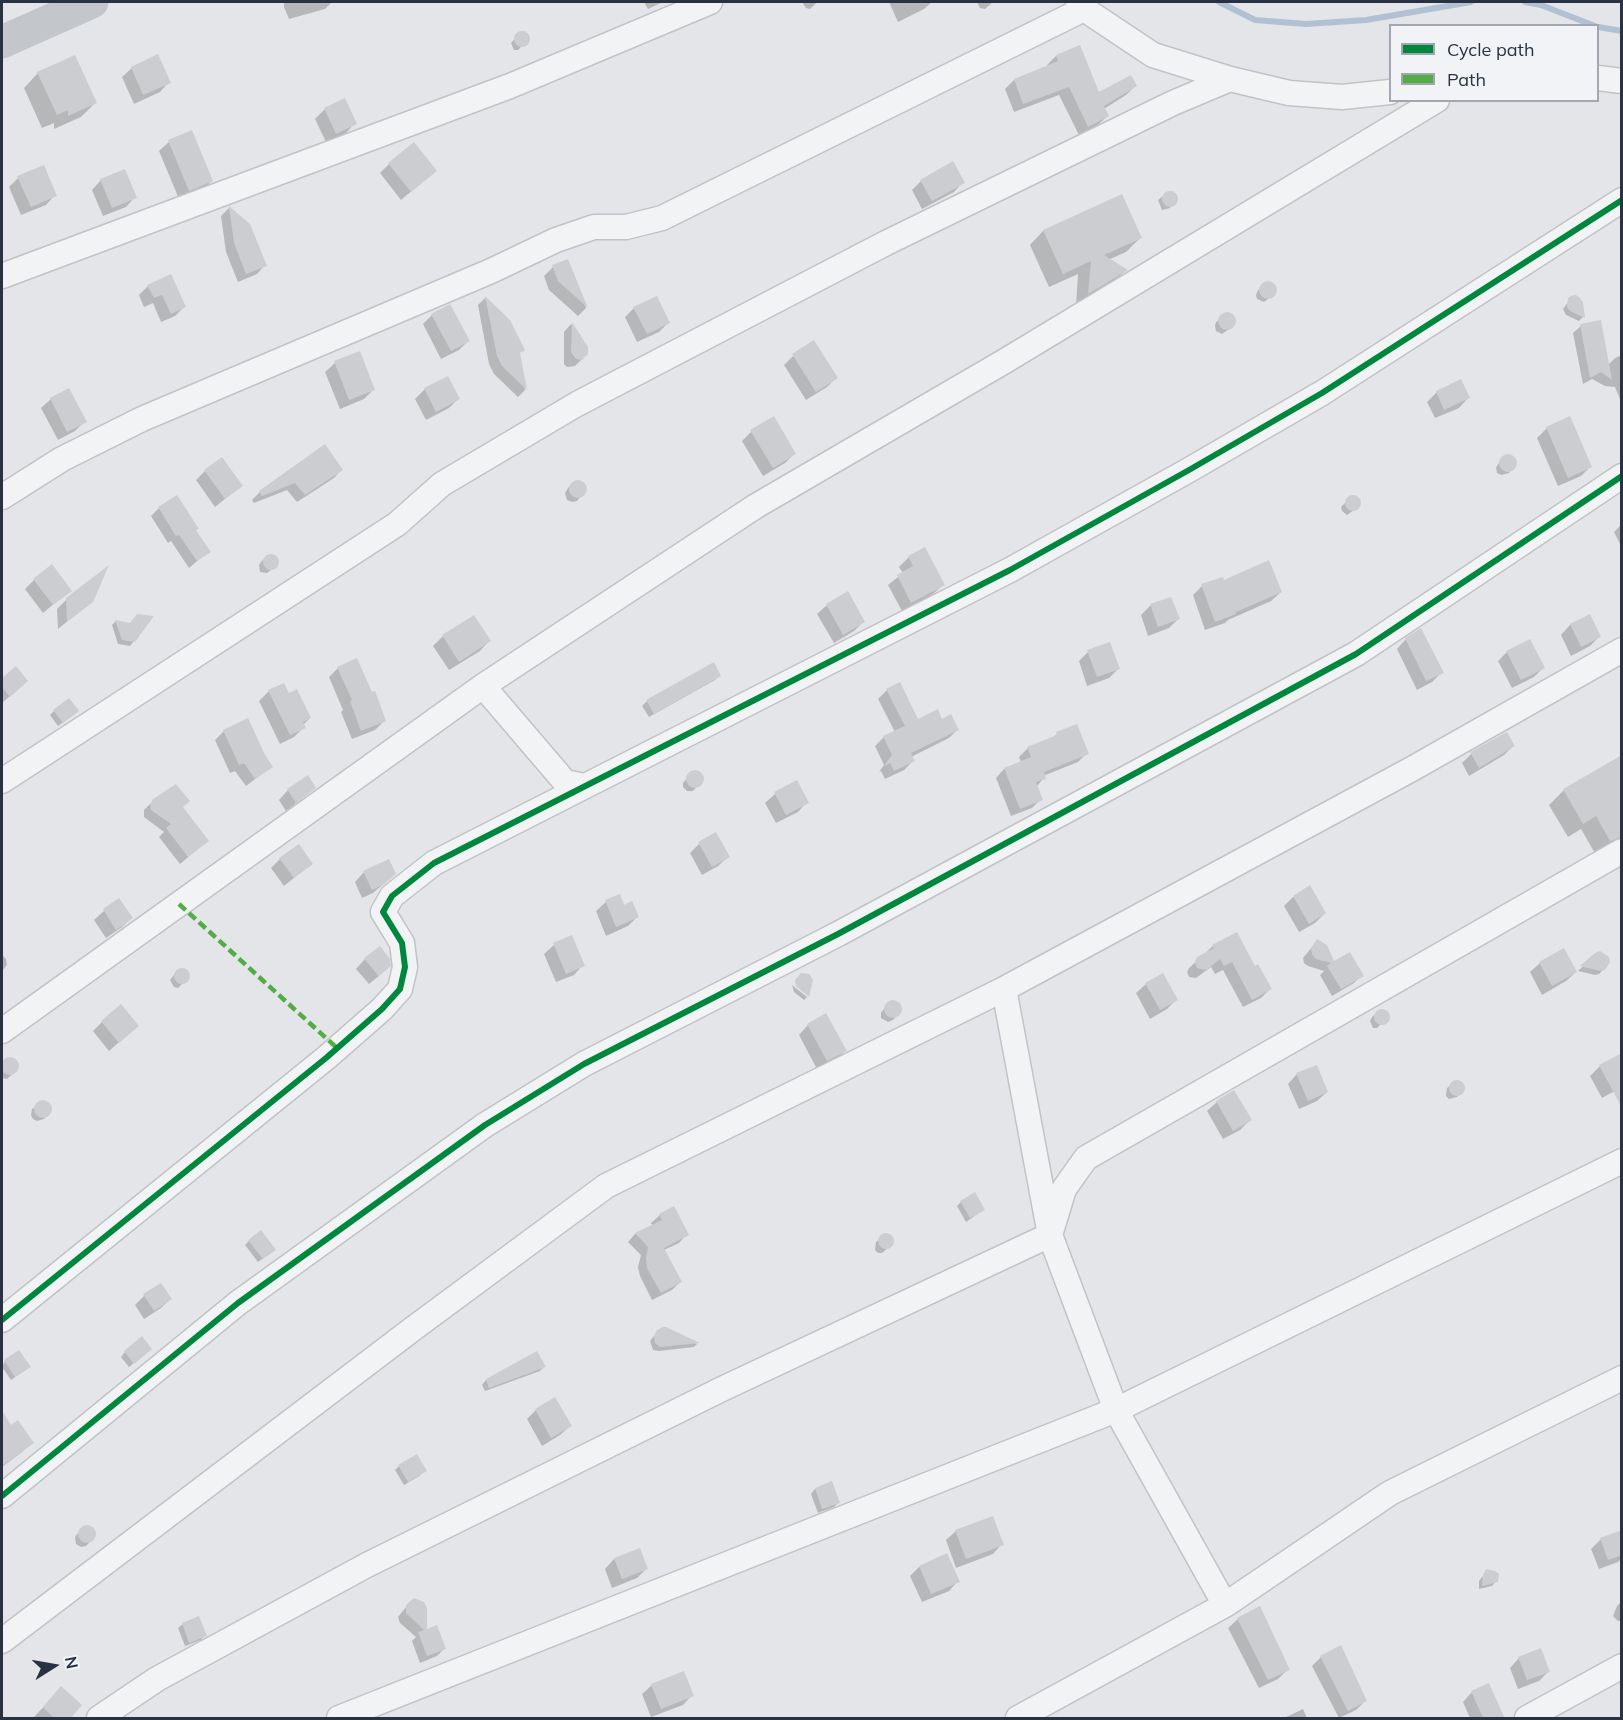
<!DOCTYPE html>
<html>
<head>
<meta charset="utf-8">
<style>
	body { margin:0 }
	#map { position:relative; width:1623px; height:1720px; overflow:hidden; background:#e3e5e8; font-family:Mulish,sans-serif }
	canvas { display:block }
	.frame { position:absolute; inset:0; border:3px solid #293242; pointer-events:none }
	.legend { position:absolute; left:1389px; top:24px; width:210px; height:78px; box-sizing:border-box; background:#f1f3f7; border:2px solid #a1a6af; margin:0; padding:8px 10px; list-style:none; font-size:18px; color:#293242 }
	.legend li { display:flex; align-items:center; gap:12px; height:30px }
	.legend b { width:30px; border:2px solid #a1a6af }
	.north { position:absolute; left:24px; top:1636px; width:60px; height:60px; -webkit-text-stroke:4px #f1f3f7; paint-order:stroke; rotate:79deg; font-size:16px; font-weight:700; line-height:24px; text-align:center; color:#293242 }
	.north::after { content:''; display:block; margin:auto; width:21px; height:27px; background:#293242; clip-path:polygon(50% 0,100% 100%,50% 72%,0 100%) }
</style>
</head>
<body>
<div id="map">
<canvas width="1623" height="1720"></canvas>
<div class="frame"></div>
<ul class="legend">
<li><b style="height:8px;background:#00873e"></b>Cycle path</li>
<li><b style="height:8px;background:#53ac46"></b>Path</li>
</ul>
<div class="north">N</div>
</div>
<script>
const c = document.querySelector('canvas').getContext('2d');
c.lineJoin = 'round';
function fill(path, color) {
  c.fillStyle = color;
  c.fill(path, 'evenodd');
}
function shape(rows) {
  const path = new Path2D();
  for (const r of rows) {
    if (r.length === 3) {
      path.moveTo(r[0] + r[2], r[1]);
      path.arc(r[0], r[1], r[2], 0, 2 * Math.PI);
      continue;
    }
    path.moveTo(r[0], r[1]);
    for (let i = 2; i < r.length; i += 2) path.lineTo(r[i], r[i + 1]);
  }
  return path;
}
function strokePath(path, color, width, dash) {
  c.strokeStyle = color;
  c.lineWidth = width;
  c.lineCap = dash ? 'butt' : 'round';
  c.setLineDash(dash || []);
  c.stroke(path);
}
fill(shape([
	[284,2,332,2,325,9,289,19,284,7],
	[644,2,663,2,648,9],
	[802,2,817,2,810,9,806,8],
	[889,2,932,2,924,9,898,22],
	[977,2,993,2,985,9,980,8],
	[521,32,525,33,529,39,518,50,514,50,511,43],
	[1056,56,1098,94,1135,86,1126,95,1104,109,1107,116,1098,125,1079,135,1059,95,1014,112,1005,89,1014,80,1048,67,1047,65],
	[132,68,169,82,160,92,134,104,122,77],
	[38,73,95,103,81,117,54,129,54,123,42,128,24,88],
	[344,100,355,123,346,133,326,142,315,119,325,109],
	[191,132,212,181,202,190,179,199,159,151,169,142],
	[389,164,435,171,401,200,380,173],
	[18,178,55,195,46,205,21,215,9,187],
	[101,180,135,197,126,207,103,216,92,190],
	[921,181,963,182,954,192,922,209,912,190],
	[1168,192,1173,193,1177,199,1170,208,1162,210,1158,200],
	[1121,196,1140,238,1126,252,1108,260,1125,271,1112,284,1076,306,1078,274,1049,287,1030,245,1043,231],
	[229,208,248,225,265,265,257,274,238,282,226,252,221,216],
	[567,261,586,308,578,316,549,290,544,276,553,267],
	[1269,283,1274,285,1275,290,1272,296,1264,302,1257,299,1256,295,1258,290],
	[148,286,184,307,175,316,161,322,153,303,144,307,139,295],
	[1572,297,1583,317,1579,321,1566,315,1563,309],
	[485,298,509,321,525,390,518,397,494,374,489,364,478,305],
	[634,308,668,323,659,332,637,342,625,317],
	[1228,314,1230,315,1234,322,1232,327,1222,334,1216,331,1215,326,1216,322],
	[432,315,468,341,459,350,441,359,423,324],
	[571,324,587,348,584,357,575,366,567,367,564,364,564,332],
	[1581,326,1608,365,1615,358,1622,355,1622,404,1615,387,1605,386,1592,379,1583,384,1573,333],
	[793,356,836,378,827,387,806,400,784,365],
	[335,363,373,390,364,399,340,409,325,372],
	[425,389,458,399,449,408,426,420,415,399],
	[1437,392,1468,398,1459,408,1435,418,1427,402],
	[51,399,85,421,75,431,58,440,41,408],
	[1547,428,1590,467,1581,476,1558,486,1537,438],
	[751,432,794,454,785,463,763,476,742,441],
	[1509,456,1514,459,1515,464,1509,473,1501,475,1497,473,1496,468,1498,464],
	[341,470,334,478,297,502,287,490,254,503,252,500,260,492],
	[205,471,241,486,215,507,196,480],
	[579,482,585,489,581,496,577,501,572,502,567,500,565,493,568,488,573,483],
	[1352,496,1359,499,1360,506,1347,515,1342,511,1341,507],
	[177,497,197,529,195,531,209,551,189,568,171,541,168,543,151,516,159,508],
	[1622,524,1622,548,1614,532],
	[273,555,277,558,278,565,267,573,260,572,259,565,261,562,266,557],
	[909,557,943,585,933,594,902,611,888,585,903,573,899,567],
	[34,580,70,590,43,613,25,589],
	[1223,582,1281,592,1271,601,1228,620,1225,623,1205,630,1193,595,1202,586],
	[1170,598,1178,619,1169,628,1148,636,1141,615,1150,606],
	[67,599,92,601,58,629,57,609],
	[827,605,863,622,854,631,834,643,817,614],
	[1589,616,1599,637,1590,646,1571,656,1561,635,1570,625],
	[474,617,489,641,480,651,449,670,433,646,443,636],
	[116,621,134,641,130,646,118,644,112,625],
	[1406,639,1442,672,1432,682,1417,690,1397,649],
	[1088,652,1118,669,1109,678,1087,686,1079,661],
	[1507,652,1543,668,1534,677,1512,688,1498,661],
	[713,664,719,676,715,680,649,717,642,706,647,701],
	[16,668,17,690,2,703,2,680],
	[338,668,384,721,375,730,352,739,341,712,343,710,329,677],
	[887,690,918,721,941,721,958,729,949,738,911,757,913,761,904,770,885,779,881,771,879,772,884,765,875,746,884,737,895,732,878,699],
	[269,691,288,695,310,718,303,725,304,727,294,737,280,744,259,701],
	[54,711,73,715,58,726,50,715],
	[224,731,271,767,246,786,235,771,230,773,215,740],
	[1057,734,1087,753,1078,762,1043,776,1044,778,1036,787,1041,799,1032,808,1011,816,996,778,1004,769,1021,762,1019,757,1028,748,1051,739],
	[1513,746,1504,755,1469,776,1462,763,1471,754],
	[1622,757,1622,841,1596,855,1581,829,1568,837,1549,805,1564,790],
	[692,772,701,773,703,780,693,791,687,791,683,787,683,783],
	[308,777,315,788,286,811,279,800,288,790],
	[796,782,807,802,798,812,776,823,765,803,775,794],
	[152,802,207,841,180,864,159,837,164,832,144,817,144,810],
	[699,844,728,857,718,866,702,875,690,853],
	[280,859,311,864,284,886,271,868],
	[364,872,395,874,373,893,362,898,355,882],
	[619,896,623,907,637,917,628,926,606,936,596,911,606,902],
	[1293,897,1325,913,1315,923,1299,932,1284,906],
	[119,900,131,918,122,927,106,938,94,920,104,911],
	[1317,941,1334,963,1362,975,1354,983,1332,996,1320,975,1324,971,1308,966,1304,963,1303,958],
	[554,945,583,965,574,975,556,982,544,954],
	[1213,946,1254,968,1270,989,1261,998,1243,1007,1223,970,1215,974,1211,967,1196,978,1189,977,1187,972,1189,968],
	[1596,954,1604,969,1599,974,1595,975,1578,971],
	[2,955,6,959,7,965,2,971],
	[365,959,379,976,369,984,356,969],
	[1540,963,1576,972,1566,981,1542,995,1530,972],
	[183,968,188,973,189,977,178,988,174,987,170,980,177,971],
	[1146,984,1176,1000,1167,1009,1150,1019,1136,993],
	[792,985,807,997,804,1000,794,992],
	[895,1002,900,1006,901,1011,893,1020,888,1022,881,1018,881,1013,888,1003],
	[1380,1010,1384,1010,1388,1017,1377,1028,1373,1028,1370,1021,1372,1017],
	[102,1022,137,1026,109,1051,93,1031],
	[808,1025,845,1051,836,1060,817,1069,799,1035],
	[1621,1055,1622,1087,1602,1098,1590,1076,1599,1067],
	[10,1059,14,1060,18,1066,16,1071,7,1079,2,1078,2,1065],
	[1297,1074,1327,1092,1317,1101,1299,1109,1288,1084],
	[1456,1081,1460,1082,1463,1088,1457,1097,1449,1099,1446,1096,1447,1088],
	[1233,1092,1250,1120,1240,1130,1223,1139,1207,1111,1217,1102],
	[43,1102,48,1103,51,1110,44,1119,37,1121,33,1119,31,1115,32,1109],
	[961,1202,983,1210,966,1222,957,1206],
	[660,1215,687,1234,679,1243,664,1250,680,1282,672,1290,652,1300,640,1276,638,1267,641,1255,628,1242,635,1234,653,1226,651,1223],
	[884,1235,891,1238,890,1246,882,1253,878,1253,875,1250,876,1242],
	[249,1241,269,1254,258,1262,245,1245],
	[144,1296,170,1299,161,1308,144,1319,135,1305],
	[663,1329,697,1344,694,1347,659,1351,653,1350,650,1341,658,1331],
	[125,1352,146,1353,129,1367,121,1357],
	[5,1361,24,1371,11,1380,2,1367],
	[544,1367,540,1371,485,1391,482,1385,486,1380],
	[536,1410,570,1426,560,1435,542,1446,527,1419],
	[5,1418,11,1427,32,1443,22,1452,2,1467,2,1421],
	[399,1466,421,1475,404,1485,395,1470],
	[832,1483,838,1503,834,1507,818,1513,811,1494,815,1489],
	[88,1526,94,1529,95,1537,86,1546,81,1547,76,1544,75,1537,83,1527],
	[956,1531,1002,1544,993,1554,956,1568,946,1540],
	[1622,1537,1622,1558,1618,1562,1599,1569,1591,1549,1601,1539],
	[614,1559,646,1569,637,1578,612,1588,605,1569],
	[919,1567,958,1581,949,1591,922,1602,910,1576],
	[1487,1571,1496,1581,1492,1586,1479,1589,1479,1581],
	[411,1601,425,1631,444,1649,437,1656,420,1663,412,1641,416,1637,400,1623,398,1617],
	[1621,1602,1622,1621,1618,1621,1613,1616,1617,1606],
	[1238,1619,1288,1669,1278,1679,1259,1688,1228,1628],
	[183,1624,205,1635,201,1640,185,1646,178,1628],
	[1321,1657,1365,1701,1356,1710,1339,1718,1312,1666],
	[1519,1658,1548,1672,1539,1681,1518,1689,1510,1668],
	[652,1685,692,1695,683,1705,651,1717,642,1694],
	[1472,1692,1497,1718,1470,1718,1463,1702],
	[52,1698,68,1718,34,1717],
	[1303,1709,1307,1718,1284,1718]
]), '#0003');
strokePath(shape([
	[1219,2,1255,20,1306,24,1366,20,1471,2],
	[1525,2,1541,5,1595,26],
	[1598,27,1622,31]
]), '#b1c1d3', 6);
fill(shape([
	[522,39,8],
	[1080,45,1099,92,1131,75,1137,86,1104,106,1109,116,1088,127,1069,87,1023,104,1014,79,1058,61,1056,55],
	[158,54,171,83,143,95,131,67],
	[75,55,97,103,68,116,68,110,57,115,37,72],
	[345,98,357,124,336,134,324,108],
	[192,130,213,181,189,191,168,140],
	[414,142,437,171,411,192,388,163],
	[953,161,965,183,932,201,920,180],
	[44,165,57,196,31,207,17,176],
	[125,169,137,198,112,208,100,179],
	[1170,199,8],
	[1122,194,1142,238,1104,255,1128,270,1088,294,1091,261,1063,274,1043,230],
	[229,206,250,224,267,266,246,274,234,243],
	[568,259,588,308,558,281,552,265],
	[171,274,186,307,171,314,162,295,154,298,147,285],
	[1268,290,9],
	[1576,295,1580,298,1583,302,1585,318,1570,311,1567,307,1568,298,1571,296],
	[485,296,510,320,525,350,520,353,527,390,502,366,497,356],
	[657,296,670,323,647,334,633,307],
	[450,304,470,341,451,351,431,314],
	[1227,321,9],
	[1601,320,1612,380,1601,372,1590,378,1580,324],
	[572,322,588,347,588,354,582,360,576,359,571,352],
	[814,340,838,378,816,392,792,354],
	[360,351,375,390,349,400,334,361],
	[448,376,460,399,436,412,424,388],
	[1461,379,1470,398,1444,410,1436,391],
	[69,388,87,422,67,432,50,398],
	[774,416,796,454,773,468,750,430],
	[1570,416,1592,467,1568,478,1546,427],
	[325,444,343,470,305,495,295,483,262,496,259,491],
	[1508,463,9],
	[222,457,243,486,225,499,204,470],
	[578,489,9],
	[1353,503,8],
	[177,495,199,529,195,529,211,552,197,561,179,535,176,536,158,507],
	[925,547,945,585,911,603,897,575,913,566,908,556],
	[271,562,8],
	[1269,560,1282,592,1236,612,1236,614,1215,622,1201,584,1223,577,1224,580],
	[52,564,72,591,53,605,33,579],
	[109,565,93,602,67,622,66,598],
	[848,591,865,622,843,635,826,604],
	[1171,597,1180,619,1158,627,1150,604],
	[137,614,154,616,135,642,122,640,115,620,130,623],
	[1590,614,1601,637,1581,647,1570,624],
	[474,615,491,641,459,662,442,635],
	[1421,628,1444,673,1426,681,1405,638],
	[1530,639,1545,668,1521,680,1506,651],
	[1110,642,1120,669,1097,677,1087,650],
	[357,658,372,692,375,691,386,721,361,731,350,701,352,700,337,667],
	[714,662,721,676,654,714,646,700],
	[16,666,28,681,10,697,2,687,2,678],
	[900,682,918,719,938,709,942,719,951,714,959,730,911,753,915,761,894,771,890,763,884,766,892,755,883,736,905,726,886,689],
	[284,683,289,693,297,689,311,718,303,722,306,728,290,735,268,690],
	[69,698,79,711,63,723,53,710],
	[248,718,265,755,273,767,255,779,244,763,239,765,223,730],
	[1077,724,1089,754,1044,772,1046,779,1036,782,1043,800,1020,809,1004,768,1031,757,1027,747,1057,735,1056,732],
	[1507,732,1515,746,1479,768,1470,752],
	[1622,755,1622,837,1610,841,1596,816,1583,824,1563,789],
	[695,779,9],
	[308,775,316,788,296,803,287,789],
	[797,780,809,803,786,815,774,792],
	[176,784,190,801,183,807,209,841,188,857,166,828,171,824,151,810,150,805,153,799],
	[716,832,730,857,712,867,698,842],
	[299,844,313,864,294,878,279,858],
	[389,859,396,874,384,884,372,890,363,871],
	[1310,885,1326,913,1309,924,1293,896],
	[620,894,624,905,632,901,639,917,616,927,605,900],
	[119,898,133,918,116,930,103,909],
	[1237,932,1255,966,1258,964,1272,989,1252,1000,1232,962,1224,966,1220,959,1206,970,1197,968,1195,962,1197,957,1214,948,1212,945],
	[572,935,585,966,566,974,553,943],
	[1317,939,1327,945,1334,961,1350,952,1364,976,1341,989,1327,966,1331,963,1316,959,1312,954,1311,948],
	[380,946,390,959,391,966,379,976,364,958],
	[1564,948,1577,972,1552,986,1539,962],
	[1600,951,1609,957,1610,962,1605,970,1600,971,1580,966,1595,953],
	[182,976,8],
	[801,973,809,974,813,980,809,997,796,986,795,980],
	[1163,973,1178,1000,1160,1010,1145,983],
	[893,1009,9],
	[121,1004,139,1026,119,1043,101,1021],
	[1382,1017,8],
	[826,1013,847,1051,827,1061,807,1024],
	[1622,1053,1622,1108,1599,1065],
	[10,1066,9],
	[1317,1065,1328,1092,1308,1101,1296,1073],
	[1457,1088,8],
	[1234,1090,1252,1120,1233,1131,1216,1101],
	[43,1109,9],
	[975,1192,985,1210,970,1218,960,1201],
	[674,1206,689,1235,664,1248,682,1282,661,1293,647,1268,646,1258,648,1247,635,1233,662,1220,659,1214],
	[261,1230,276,1250,263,1259,248,1240],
	[886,1241,8],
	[161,1283,172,1299,154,1311,143,1294],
	[663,1327,666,1327,700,1343,660,1347,655,1343,654,1336,657,1330],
	[142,1336,152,1349,134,1364,124,1351],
	[19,1350,31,1367,15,1377,4,1360],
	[537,1351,546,1367,489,1388,486,1379],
	[555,1397,572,1426,551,1438,535,1409],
	[2,1411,11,1425,18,1420,34,1443,2,1466],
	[417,1454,427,1471,408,1482,398,1465],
	[832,1481,840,1503,822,1509,815,1488],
	[993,1516,1004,1545,966,1559,955,1530],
	[87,1534,9],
	[1622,1530,1622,1555,1608,1560,1600,1538],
	[640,1548,648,1569,622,1579,614,1558],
	[947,1553,960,1582,931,1594,919,1566],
	[1486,1569,1495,1571,1499,1574,1498,1582,1482,1586,1483,1575],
	[414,1598,424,1602,427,1608,427,1629,437,1625,446,1649,427,1656,418,1632,424,1630,406,1613,406,1605],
	[1260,1606,1290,1670,1268,1680,1237,1618],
	[199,1616,207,1636,189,1643,182,1623],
	[1341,1645,1367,1701,1348,1711,1320,1656],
	[1541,1648,1550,1672,1527,1680,1518,1657],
	[684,1671,694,1696,661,1709,651,1684],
	[1489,1683,1505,1719,1484,1719,1479,1709,1471,1691],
	[61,1686,82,1705,70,1719,55,1719,43,1707]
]), '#cbcdd0');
const street = shape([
	[1078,2,1084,9,1153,55,1230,79,1289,93,1342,97,1390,92],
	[1598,78,1622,81],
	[2,276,510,86,710,2],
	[2,497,62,459,142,419,491,271,556,240,594,227,626,227,662,218,1084,9],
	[483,686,565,782,584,786],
	[2,781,397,524,442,484,577,404,886,243,1173,103,1230,79],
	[1004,989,1050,1235,1116,1410,1225,1605],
	[2,1031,483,686,756,506,1005,361,1437,100],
	[2,1320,326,1058,382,1009,400,989,405,967,402,943,383,912,392,896,434,863,1010,570,1189,470,1322,393,1622,200],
	[2,1496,238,1303,485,1125,584,1064,838,934,1356,654,1622,476],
	[2,1641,414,1328,606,1186,1004,989,1410,770,1622,650],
	[99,1718,157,1679,367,1565,722,1389,1050,1235,1064,1189,1086,1158,1622,851],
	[339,1718,1116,1410,1622,1161],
	[1018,1718,1225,1605,1390,1493,1622,1378],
	[1527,1718,1622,1666]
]);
strokePath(street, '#c1c3c6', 27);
strokePath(street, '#f2f3f5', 24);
strokePath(shape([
	[2,42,92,2]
]), '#c3c6ca', 33);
strokePath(shape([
	[179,904,337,1048]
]), '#53ac46', 4.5, [9, 4.5]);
strokePath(shape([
	[2,1320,326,1058,382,1009,400,989,405,967,402,943,383,912,392,896,434,863,1010,570,1189,470,1322,393,1622,200],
	[2,1496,238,1303,485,1125,584,1064,838,934,1356,654,1622,476]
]), '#00873e', 6);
</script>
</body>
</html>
